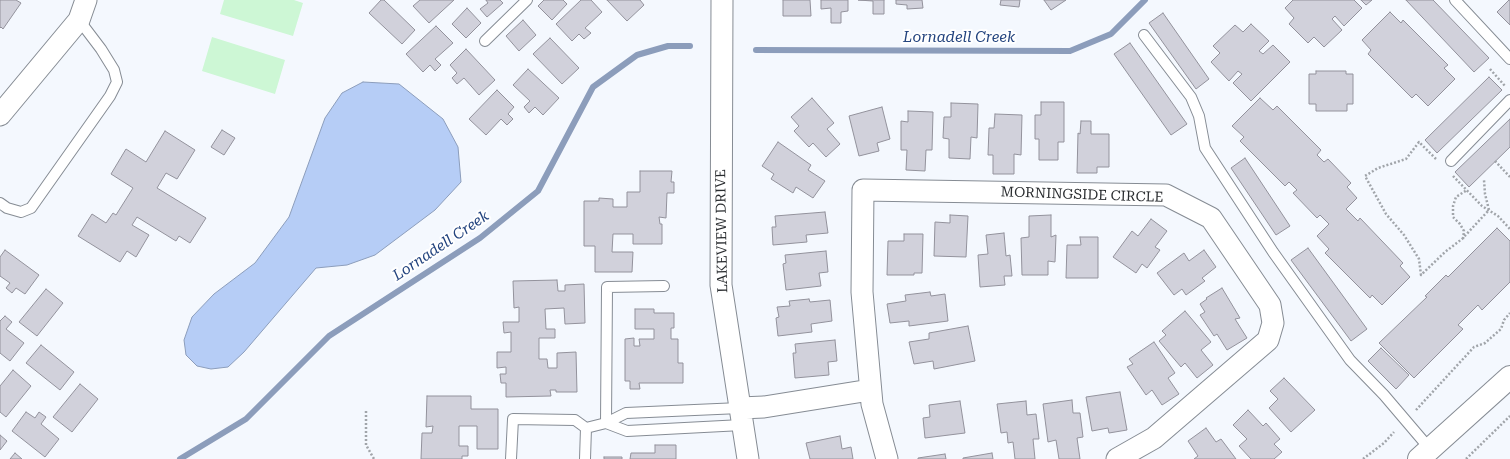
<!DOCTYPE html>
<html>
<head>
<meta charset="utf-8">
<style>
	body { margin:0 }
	canvas { display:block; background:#f4f8fe }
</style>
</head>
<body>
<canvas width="1510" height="459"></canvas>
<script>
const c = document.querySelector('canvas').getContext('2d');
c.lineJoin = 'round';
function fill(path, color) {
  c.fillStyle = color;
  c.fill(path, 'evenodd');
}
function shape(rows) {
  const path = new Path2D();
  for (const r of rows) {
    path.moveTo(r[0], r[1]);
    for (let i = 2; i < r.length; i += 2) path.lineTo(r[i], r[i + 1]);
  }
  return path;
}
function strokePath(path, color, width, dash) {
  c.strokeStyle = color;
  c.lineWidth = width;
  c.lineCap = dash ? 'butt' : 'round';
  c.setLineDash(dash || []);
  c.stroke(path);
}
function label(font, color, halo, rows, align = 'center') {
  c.font = font + ' "Roboto Serif",serif';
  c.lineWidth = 4;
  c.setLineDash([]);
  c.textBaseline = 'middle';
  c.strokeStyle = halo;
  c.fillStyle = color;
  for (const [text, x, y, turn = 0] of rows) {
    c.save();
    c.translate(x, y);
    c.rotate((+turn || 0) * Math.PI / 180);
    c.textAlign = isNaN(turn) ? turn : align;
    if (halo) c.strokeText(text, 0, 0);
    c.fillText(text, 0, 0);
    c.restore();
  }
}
fill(shape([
	[224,0,294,0,303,3,293,36,220,14],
	[212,37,285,60,275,94,202,71]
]), '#cdf7d5');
const water = shape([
	[363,82,399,84,443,119,458,147,461,182,435,210,375,255,347,265,316,268,244,352,228,367,211,369,197,366,186,355,184,340,192,317,214,294,255,263,289,217,325,118,342,93,363,82]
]);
fill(water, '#b6cdf6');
strokePath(water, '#8c9dbb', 1);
strokePath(shape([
	[756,50,1070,51,1111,34,1145,0],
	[180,459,246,419,329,336,480,238,538,191,593,87,637,55,668,46,690,46]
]), '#8c9dbb', 6);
const building = shape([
	[0,0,16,0,21,3,3,29,1,27,0,28,0,0],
	[381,0,384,0,415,30,402,44,369,13,381,0],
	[420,0,454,0,429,23,413,6,420,0],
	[486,0,500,0,503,3,487,17,480,9,488,3,486,0],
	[544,0,563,0,567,4,552,20,538,6,544,0],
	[581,0,591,0,602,12,585,28,591,33,584,39,579,34,572,41,556,24,581,0],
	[607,0,640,0,644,5,627,21,607,0],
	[783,0,810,0,811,16,783,16,783,0],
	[821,0,848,0,848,11,841,12,841,23,831,23,831,8,821,9,821,0],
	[884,0,884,14,873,14,873,1,858,0,884,0],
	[896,0,922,0,923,8,907,9,907,5,896,4,896,0],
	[1001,0,1020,0,1019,7,1000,5,1001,0],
	[1044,0,1066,0,1051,10,1044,0],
	[1293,0,1354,0,1362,8,1344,26,1335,16,1332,19,1342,30,1324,47,1314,37,1308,43,1289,24,1294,18,1285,8,1293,0],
	[1361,0,1372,0,1366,5,1361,0],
	[1406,0,1433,0,1489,58,1474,72,1406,0],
	[1509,0,1510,0,1510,25,1497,12,1509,0],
	[467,8,481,23,466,38,452,24,467,8],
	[1390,12,1401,23,1403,20,1448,65,1444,68,1455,79,1428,106,1416,94,1412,98,1368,54,1371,50,1362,40,1390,12],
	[1163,13,1209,79,1196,89,1149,23,1163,13],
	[523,20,536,35,519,51,506,36,523,20],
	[1251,24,1269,41,1259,51,1263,54,1273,45,1290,62,1251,101,1233,83,1242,74,1238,71,1229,81,1211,62,1220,53,1213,46,1235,25,1243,32,1251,24],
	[436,26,453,43,435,59,441,65,435,71,430,65,423,72,406,54,436,26],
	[550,38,579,68,562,84,533,54,550,38],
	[1130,43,1187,124,1171,135,1114,54,1130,43],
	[466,49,495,80,479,95,464,78,457,84,452,78,457,73,450,65,466,49],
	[528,69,559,98,543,115,535,107,529,113,524,107,530,101,513,85,528,69],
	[1316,71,1346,71,1346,74,1353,74,1353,104,1347,104,1347,111,1316,111,1316,104,1309,104,1309,74,1316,74,1316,71],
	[1489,77,1502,90,1437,153,1425,140,1489,77],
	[497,90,514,107,508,114,513,119,507,125,501,119,486,135,469,119,497,90],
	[812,98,834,123,827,129,840,144,826,157,813,143,809,147,794,131,799,126,791,117,812,98],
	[1260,98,1273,110,1277,106,1321,150,1317,155,1324,162,1328,159,1351,183,1347,187,1357,198,1346,209,1358,221,1360,218,1403,263,1400,266,1410,277,1382,305,1372,295,1370,298,1325,253,1329,249,1317,236,1329,224,1320,215,1317,218,1293,193,1297,190,1289,182,1285,186,1240,141,1244,137,1232,126,1260,98],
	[1041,102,1064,102,1064,142,1058,142,1058,160,1039,160,1039,139,1035,139,1035,115,1041,115,1041,102],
	[951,103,978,104,977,138,971,137,970,159,949,158,949,139,943,138,944,117,951,117,951,103],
	[882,107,890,139,877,143,879,151,859,156,849,116,882,107],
	[908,111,933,112,932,150,926,150,925,171,906,170,907,150,901,150,901,121,908,122,908,111],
	[995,114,1022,115,1021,155,1014,154,1014,174,993,174,993,155,988,155,989,128,994,128,995,114],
	[1510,119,1510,147,1469,187,1455,172,1510,119],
	[1081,121,1091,121,1091,134,1109,134,1109,167,1097,167,1097,173,1077,173,1078,133,1080,134,1081,121],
	[222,130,235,138,224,155,211,147,222,130],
	[165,131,195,150,177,179,166,173,157,188,206,218,190,243,179,236,176,241,137,217,132,225,149,235,136,257,127,251,120,262,78,236,92,214,106,223,113,213,116,215,133,188,111,174,126,149,146,162,165,131],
	[778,142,811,165,808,170,825,181,813,198,796,187,793,193,771,179,774,174,762,166,778,142],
	[1245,158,1290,226,1276,235,1231,168,1245,158],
	[640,171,672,171,671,182,674,182,674,193,667,193,666,218,659,217,660,224,662,224,662,244,633,244,633,234,613,234,612,252,633,252,632,272,595,272,595,246,584,246,584,201,599,201,599,198,613,199,613,207,627,207,627,192,640,192,640,171],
	[825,212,828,233,806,235,807,242,773,245,772,227,776,227,775,216,825,212],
	[950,215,968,216,966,257,934,256,935,222,950,223,950,215],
	[1051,215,1051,237,1056,235,1055,262,1048,261,1048,275,1022,275,1021,238,1029,237,1029,216,1051,215],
	[1151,219,1167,231,1155,247,1160,250,1147,268,1142,264,1136,273,1113,257,1132,231,1138,236,1151,219],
	[1497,228,1510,241,1510,282,1482,310,1478,305,1458,325,1463,329,1414,378,1379,343,1427,297,1425,296,1446,275,1448,277,1497,228],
	[1004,233,1006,256,1010,255,1012,276,1004,276,1005,285,980,287,978,255,988,254,986,235,1004,233],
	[904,234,923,234,922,273,914,273,914,275,887,275,888,241,904,241,904,234],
	[1080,237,1098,237,1098,278,1066,278,1067,245,1081,245,1080,237],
	[1308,248,1367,329,1351,341,1291,260,1308,248],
	[5,250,39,275,25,294,16,288,12,293,6,288,10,283,0,276,0,257,5,250],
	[1204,250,1216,267,1202,278,1205,281,1186,295,1182,289,1174,295,1157,273,1184,253,1189,261,1204,250],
	[826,251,828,272,819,273,821,286,786,290,783,264,786,263,785,255,826,251],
	[557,280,558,291,565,291,565,285,584,284,585,323,565,324,564,308,545,309,546,329,555,329,555,338,539,338,539,359,547,359,548,368,557,368,557,353,576,352,577,392,556,392,556,390,550,390,551,396,506,397,506,383,501,383,500,374,506,374,506,367,497,368,497,352,511,352,511,332,504,333,503,322,519,322,519,307,514,308,513,281,557,280],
	[1222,288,1240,318,1235,319,1247,338,1227,350,1217,334,1214,336,1200,315,1205,312,1200,304,1207,299,1206,298,1222,288],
	[46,289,63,303,37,336,19,322,46,289],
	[930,292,931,296,945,294,948,321,909,326,909,321,890,323,887,304,906,301,905,295,930,292],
	[809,299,810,302,830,300,832,321,811,324,812,332,778,336,776,318,779,317,777,307,790,306,789,301,809,299],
	[635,309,654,309,654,313,674,313,674,328,671,328,671,339,678,339,678,363,683,363,683,383,639,383,640,389,630,389,630,381,625,381,625,339,634,338,634,346,640,346,639,339,654,339,654,329,635,329,635,309],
	[1185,311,1211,342,1201,350,1213,365,1197,378,1185,363,1181,367,1159,341,1166,335,1162,331,1185,311],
	[5,316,12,322,6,329,24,343,10,361,0,353,0,321,5,316],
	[968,326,975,361,934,369,933,361,914,364,909,342,929,339,929,333,968,326],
	[835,340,837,361,828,362,829,375,795,378,793,353,796,353,795,344,835,340],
	[1154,342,1175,373,1168,378,1179,394,1162,405,1152,390,1146,395,1127,367,1133,364,1129,359,1154,342],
	[41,345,74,372,60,390,26,363,41,345],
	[1381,348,1409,375,1396,389,1368,361,1381,348],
	[13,370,31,386,6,417,0,412,0,386,13,370],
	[1284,378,1315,410,1291,432,1269,408,1278,399,1270,391,1284,378],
	[80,384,98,399,72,432,53,417,80,384],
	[1120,392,1127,430,1109,433,1108,428,1092,431,1086,397,1120,392],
	[427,396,471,396,471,409,498,409,498,449,477,449,477,426,459,426,459,446,468,446,468,456,462,456,462,459,421,459,422,433,432,433,433,426,426,427,427,396],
	[1072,400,1073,413,1080,413,1083,437,1077,438,1080,459,1059,459,1056,440,1048,442,1043,404,1072,400],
	[960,401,965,433,925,438,923,418,930,417,929,405,960,401],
	[1026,401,1027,415,1036,414,1039,439,1033,439,1035,459,1015,459,1013,442,1008,443,1007,432,1001,433,997,404,1026,401],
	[1248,410,1263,426,1266,423,1280,439,1274,444,1282,452,1274,459,1251,459,1239,446,1247,439,1233,425,1248,410],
	[26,412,35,418,39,412,46,417,41,424,59,439,45,457,12,431,26,412],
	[1206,428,1216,442,1221,439,1236,459,1194,459,1198,456,1188,441,1206,428],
	[0,435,7,441,0,450,0,435],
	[840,436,842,449,851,447,853,459,810,459,806,443,840,436],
	[655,445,676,445,676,459,630,459,631,453,655,453,655,445],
	[15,453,22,459,10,459,15,453],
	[992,453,993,459,963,459,963,458,992,453],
	[945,454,946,459,918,459,918,458,945,454],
	[604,457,622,457,622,459,604,459,604,457]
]);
fill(building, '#d1d1db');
strokePath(building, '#93929c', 1);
const service = shape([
	[1455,0,1510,59],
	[1144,35,1191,97,1199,116,1205,148,1273,252,1350,360,1384,395,1430,449],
	[485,41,527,0],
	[1451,161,1510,100],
	[0,203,7,208,21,212,31,208,110,96,117,82,114,70,101,49,79,20],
	[606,423,607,287,664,286],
	[606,423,627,431,742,425],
	[586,428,606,423,626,413,740,408],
	[511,459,513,419,575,420,586,428],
	[585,459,586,428]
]);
const minor = shape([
	[722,0,721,285,748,459],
	[0,115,79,20,86,0],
	[740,408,764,407,870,390],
	[887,459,872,404,862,292,863,190,1166,195,1211,218,1270,305,1273,323,1268,340,1154,438,1117,459]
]);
const tertiary = shape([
	[1419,459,1510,377]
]);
strokePath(service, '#868c94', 12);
strokePath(minor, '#868c94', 23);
strokePath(tertiary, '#868c94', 24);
strokePath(shape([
	[1490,69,1505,86],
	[1436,159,1419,142,1406,159,1378,168,1365,176,1386,214,1404,235,1419,259,1421,275,1445,252,1462,239,1489,210,1485,194,1484,180],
	[1495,161,1510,177],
	[1453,176,1482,206,1498,216,1510,229],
	[1463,239,1464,231,1460,224,1453,217,1453,206,1456,197,1467,190],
	[1416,410,1474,347,1485,343,1501,329,1504,320,1510,313],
	[366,411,366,445,374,459],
	[1363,459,1384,443,1394,432],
	[1466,459,1510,416]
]), '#a1a5aa', 2.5, [2, 2]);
strokePath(service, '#fff', 10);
strokePath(minor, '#fff', 21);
strokePath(tertiary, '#fff', 22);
label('14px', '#2a2d30', '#fff', [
	["MORNINGSIDE CIRCLE",1082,195,2],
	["LAKEVIEW DRIVE",722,231,-91]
]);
label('italic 15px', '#22437e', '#fff', [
	["Lornadell Creek",959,38],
	["Lornadell Creek",441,246,-34]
]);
</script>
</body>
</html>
